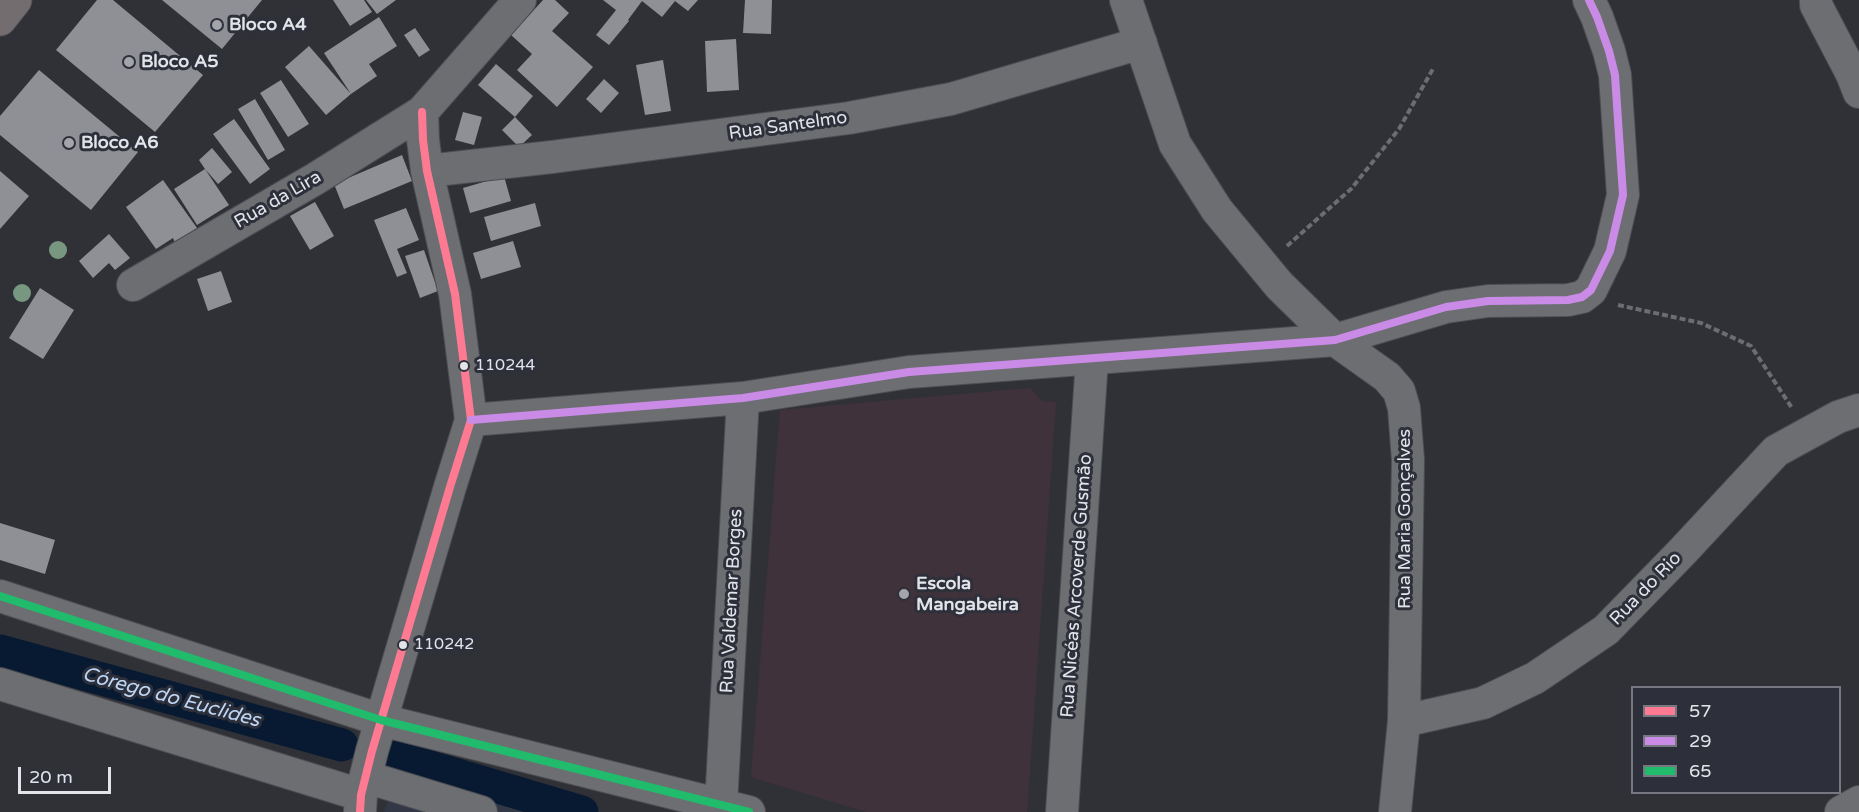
<!DOCTYPE html>
<html>
<head>
<meta charset="utf-8">
<style>
	body { margin:0 }
	#map { position:relative; width:1859px; height:812px; overflow:hidden; background:#303137; font-family:"Varela Round",sans-serif }
	canvas { display:block }
	.legend { position:absolute; left:1631px; top:686px; width:210px; height:108px; box-sizing:border-box; background:#2d303a; border:2px solid #757880; margin:0; padding:8px 10px; list-style:none; font-size:18px; color:#e2e4ea }
	.legend li { display:flex; align-items:center; gap:12px; height:30px }
	.legend b { width:30px; border:2px solid #757880 }
	.scale { position:absolute; left:18px; top:767px; width:93px; height:27px; box-sizing:border-box; border:3px solid #e2e4ea; border-top:0; padding-left:8px; font-size:18px; line-height:21px; white-space:nowrap; color:#e2e4ea; -webkit-text-stroke:4px #2d303a; paint-order:stroke }
</style>
</head>
<body>
<div id="map">
<canvas width="1859" height="812"></canvas>
<ul class="legend">
<li><b style="height:8px;background:#fe7a93"></b>57</li>
<li><b style="height:8px;background:#ca8be6"></b>29</li>
<li><b style="height:8px;background:#20bc6c"></b>65</li>
</ul>
<div class="scale">20 m</div>
</div>
<script>
const c = document.querySelector('canvas').getContext('2d');
c.lineJoin = 'round';
function fill(path, color) {
  c.fillStyle = color;
  c.fill(path, 'evenodd');
}
function shape(rows) {
  const path = new Path2D();
  for (const r of rows) {
    path.moveTo(r[0], r[1]);
    for (let i = 2; i < r.length; i += 2) path.lineTo(r[i], r[i + 1]);
  }
  return path;
}
function strokePath(path, color, width, dash) {
  c.strokeStyle = color;
  c.lineWidth = width;
  c.lineCap = dash ? 'butt' : 'round';
  c.setLineDash(dash || []);
  c.stroke(path);
}
function label(font, color, halo, rows, align = 'center') {
  c.font = font + ' "Varela Round",sans-serif';
  c.lineWidth = 6;
  c.setLineDash([]);
  c.textBaseline = 'middle';
  c.strokeStyle = halo;
  c.fillStyle = color;
  for (const [text, x, y, turn = 0] of rows) {
    c.save();
    c.translate(x, y);
    c.rotate((+turn || 0) * Math.PI / 180);
    c.textAlign = isNaN(turn) ? turn : align;
    if (halo) c.strokeText(text, 0, 0);
    c.fillText(text, 0, 0);
    c.restore();
  }
}
fill(shape([
	[399,767,565,812,384,812]
]), '#333846');
fill(shape([
	[1030,388,1042,401,1056,402,1027,812,866,812,751,777,780,410]
]), '#40323b');
strokePath(shape([
	[0,651,342,745],
	[397,757,582,812]
]), '#071a31', 33);
fill(shape([
	[97,0,113,0,203,75,155,132,56,50],
	[162,0,262,0,222,49],
	[333,0,364,0,372,12,350,26],
	[366,0,396,0,377,14],
	[543,0,555,0,569,13,552,31,593,67,557,107,517,70,532,54,511,35],
	[603,0,698,0,688,11,675,1,662,17,642,1,628,20,629,21,609,45,596,35,616,10],
	[745,0,772,0,771,34,743,33],
	[379,17,397,46,369,64,377,76,351,94,326,115,285,67,309,46,351,94,324,53],
	[415,28,430,50,419,57,404,35],
	[736,39,739,90,707,92,705,41],
	[663,60,671,111,645,115,636,65],
	[496,64,533,96,515,117,478,85],
	[39,70,138,152,91,210,0,135,0,116],
	[604,79,619,93,601,113,586,99],
	[281,80,309,124,288,137,260,93],
	[255,99,285,150,268,160,238,109],
	[463,112,482,117,474,145,455,140],
	[515,117,532,135,519,147,502,130],
	[234,119,270,169,250,184,213,134],
	[212,148,232,172,218,184,205,169,229,205,197,225,174,189,205,169,199,160],
	[402,155,412,181,344,209,334,184],
	[0,171,29,196,0,229],
	[504,176,511,201,470,213,463,188],
	[163,180,197,228,175,243,173,238,156,249,126,207],
	[315,202,334,236,310,250,290,216],
	[535,203,541,226,491,241,484,217],
	[406,208,419,240,397,249,407,273,397,277,374,220],
	[109,234,130,258,115,270,109,263,93,278,79,261],
	[513,241,521,267,481,279,473,253],
	[424,250,438,291,420,298,405,256],
	[221,271,232,302,208,311,197,279],
	[40,288,74,310,43,359,9,338],
	[0,523,55,540,45,574,0,560]
]), '#8f9095');
const minor = shape([
	[1126,0,1175,144,1217,210,1279,285,1335,340,1387,377,1399,391,1404,408,1408,460,1404,721,1395,812],
	[1816,0,1816,5,1852,74,1859,92],
	[427,171,552,157,849,118,951,99,1141,43],
	[133,285,315,179,422,112,520,0],
	[471,420,743,398,909,372,1335,340,1446,307,1488,301,1568,300,1582,297,1591,290,1610,251,1623,195,1615,75,1609,51,1597,17,1589,0],
	[0,596,381,720,749,812],
	[0,684,361,795],
	[1404,721,1483,703,1535,678,1606,630,1682,552,1776,451,1838,417,1859,410],
	[366,777,481,812],
	[721,805,743,398],
	[360,812,361,795,372,751,450,487,471,420,455,294,427,171,423,140,422,112],
	[1062,812,1092,359],
	[1841,812,1859,802]
]);
const major = shape([
	[0,19,15,0]
]);
strokePath(minor, '#4d4e53', 34);
strokePath(major, '#4d4e53', 35);
strokePath(shape([
	[1287,246,1351,189,1399,129,1434,67],
	[1618,305,1701,323,1751,346,1792,408]
]), '#6c6d71', 4, [6, 3]);
strokePath(minor, '#6d6e72', 32);
strokePath(major, '#736d70', 33);
strokePath(shape([
	[360,812,361,795,372,751,450,487,471,420,455,294,427,171,423,140,422,112]
]), '#fe7a93', 8);
strokePath(shape([
	[471,420,743,398,909,372,1335,340,1446,307,1488,301,1568,300,1582,297,1591,290,1610,251,1623,195,1615,75,1609,51,1597,17,1589,0]
]), '#ca8be6', 8);
strokePath(shape([
	[0,596,381,720,749,812]
]), '#20bc6c', 8);
c.fillStyle = '#789780';
for (const [x, y] of [
	[58,250],
	[22,293]
]) {
  c.beginPath();
  c.arc(x, y, 9, 0, 2 * Math.PI);
  c.fill();
}
for (const [x, y, r, color] of [
	[217,25,6,"#a4a5ab"],
	[129,62,6,"#a4a5ab"],
	[69,143,6,"#a4a5ab"],
	[464,366,5,"#e2e4ea"],
	[904,594,6,"#a4a5ab"],
	[403,645,5,"#e2e4ea"]
]) {
  const dot = new Path2D();
  dot.arc(x, y, r, 0, 2 * Math.PI);
  c.fillStyle = color;
  c.fill(dot);
  strokePath(dot, '#2d303a', 2);
}
label('16px', '#e2e4ea', '#2d303a', [
	["110244",475,366],
	["110242",414,645]
], 'left');
label('bold 18px', '#e2e4ea', '#2d303a', [
	["Bloco A4",229,25],
	["Bloco A5",141,62],
	["Bloco A6",81,143],
	["Escola",916,584],
	["Mangabeira",916,605]
], 'left');
label('18px', '#e2e4ea', '#2d303a', [
	["Rua Santelmo",788,126,-8],
	["Rua da Lira",278,200,-30],
	["Rua Maria Gonçalves",1405,519,-90],
	["Rua Nicéas Arcoverde Gusmão",1077,586,-86],
	["Rua do Rio",1646,589,-46],
	["Rua Valdemar Borges",732,601,-87]
]);
label('italic 20px', '#bdd6f6', '#2d303a', [
	["Córego do Euclides",171,698,15]
]);
</script>
</body>
</html>
